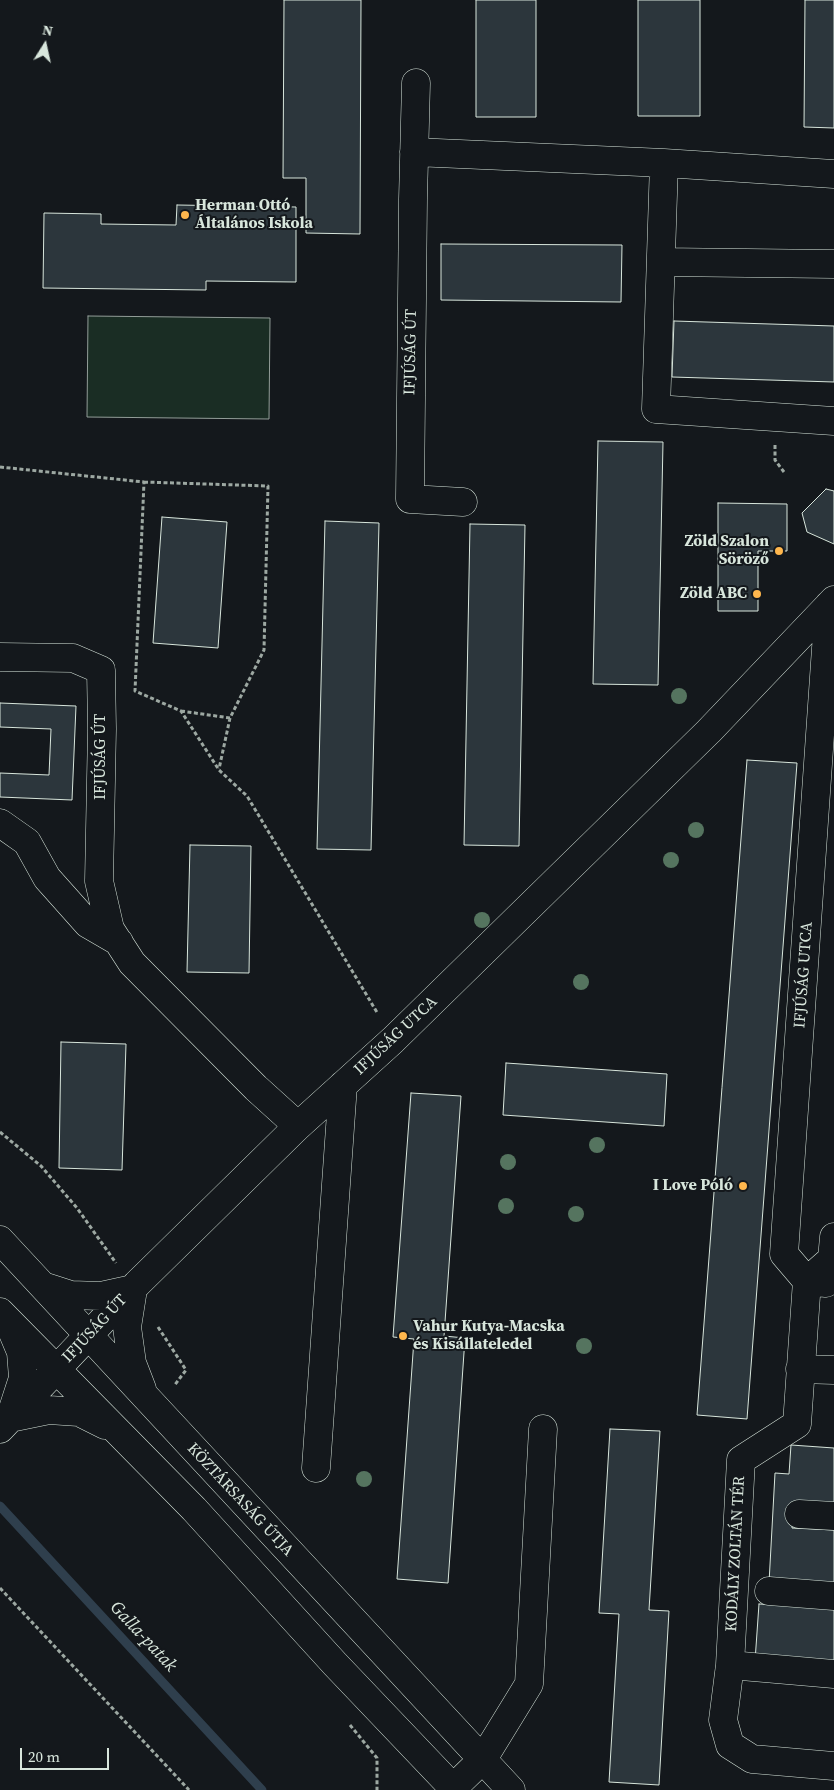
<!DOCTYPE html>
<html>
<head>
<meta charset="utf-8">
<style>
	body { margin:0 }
	#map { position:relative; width:834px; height:1790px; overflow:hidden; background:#14181c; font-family:"Source Serif 4",serif }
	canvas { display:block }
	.north { position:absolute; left:20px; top:20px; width:50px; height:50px; -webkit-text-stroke:4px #14181c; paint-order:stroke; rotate:10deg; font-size:14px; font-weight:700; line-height:20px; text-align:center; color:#d8e6dc }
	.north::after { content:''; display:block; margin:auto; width:18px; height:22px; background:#d8e6dc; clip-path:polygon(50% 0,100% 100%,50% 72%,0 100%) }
	.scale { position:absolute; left:20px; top:1748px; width:89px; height:22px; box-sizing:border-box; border:2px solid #d8e6dc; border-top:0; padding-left:6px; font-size:15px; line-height:18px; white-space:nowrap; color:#d8e6dc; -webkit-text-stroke:4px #14181c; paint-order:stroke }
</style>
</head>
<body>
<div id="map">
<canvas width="834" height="1790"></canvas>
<div class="north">N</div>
<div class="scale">20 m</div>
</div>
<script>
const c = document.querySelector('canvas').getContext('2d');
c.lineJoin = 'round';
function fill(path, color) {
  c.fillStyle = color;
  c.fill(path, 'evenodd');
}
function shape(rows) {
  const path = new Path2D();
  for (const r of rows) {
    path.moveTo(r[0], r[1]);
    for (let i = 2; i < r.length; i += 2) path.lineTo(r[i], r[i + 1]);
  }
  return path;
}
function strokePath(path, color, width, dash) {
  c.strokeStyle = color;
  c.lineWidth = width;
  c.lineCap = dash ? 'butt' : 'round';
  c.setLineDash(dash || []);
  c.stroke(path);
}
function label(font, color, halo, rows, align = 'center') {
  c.font = font + ' "Source Serif 4",serif';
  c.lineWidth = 4;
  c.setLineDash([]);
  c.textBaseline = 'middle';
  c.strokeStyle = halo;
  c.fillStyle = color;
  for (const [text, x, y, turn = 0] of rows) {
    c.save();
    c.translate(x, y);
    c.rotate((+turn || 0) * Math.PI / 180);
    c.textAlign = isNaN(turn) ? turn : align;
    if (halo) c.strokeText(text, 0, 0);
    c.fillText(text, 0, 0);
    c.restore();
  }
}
const green = shape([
	[88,316,270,318,269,419,87,417,88,316]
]);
fill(green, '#1a2d24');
strokePath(green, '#939e99', 1);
strokePath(shape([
	[0,1506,262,1790]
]), '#2f3f4d', 9);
const building = shape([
	[284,0,361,0,360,234,306,233,306,178,283,178,284,0],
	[476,0,536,0,536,117,476,117,476,0],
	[638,0,700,0,700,116,638,116,638,0],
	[805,0,834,0,834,128,804,127,805,0],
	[177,205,296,207,296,282,206,281,206,290,43,288,44,213,101,214,101,224,176,225,177,205],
	[441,244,622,245,621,302,441,300,441,244],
	[674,321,834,326,834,382,672,377,674,321],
	[598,441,663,442,658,685,593,684,598,441],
	[826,489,834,491,834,544,807,532,802,513,826,489],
	[718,503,787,504,787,551,758,551,758,611,718,611,718,503],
	[162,517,227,522,218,648,153,643,162,517],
	[325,521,379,523,371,850,317,849,325,521],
	[470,524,525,525,519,846,464,845,470,524],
	[0,703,76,706,72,800,0,797,0,773,49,775,51,729,0,727,0,703],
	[747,760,797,763,747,1419,697,1415,747,760],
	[190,845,251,846,249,973,187,972,190,845],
	[61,1042,126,1044,122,1170,59,1168,61,1042],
	[506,1063,667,1074,664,1126,503,1115,506,1063],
	[411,1093,461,1096,444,1336,465,1338,448,1583,397,1579,414,1339,393,1337,411,1093],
	[610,1429,660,1431,649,1610,669,1611,659,1785,609,1782,619,1614,599,1613,610,1429],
	[791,1445,834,1448,834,1504,794,1502,792,1528,834,1530,834,1586,769,1583,775,1473,789,1474,791,1445],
	[759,1604,834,1608,834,1666,755,1661,759,1604]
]);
fill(building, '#2c363c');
strokePath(building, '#d8e6dc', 1);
const minor = shape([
	[416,83,413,199,410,499,463,502],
	[414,152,664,163,834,174],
	[664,163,656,409,834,421],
	[661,262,834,264],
	[829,605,784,1254,807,1281,832,1259,834,1237],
	[0,657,73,658,101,670,102,729,99,881,110,929,132,963,256,1088,298,1126],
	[0,823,27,842,47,878,88,924,119,942],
	[0,1240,511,1790],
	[826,1283,807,1281,797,1424,741,1460,730,1665,723,1720,730,1745,752,1759,834,1766],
	[43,1286,71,1295,101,1296,133,1289],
	[133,1289,127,1327,132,1363,142,1389],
	[0,1312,194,1509,335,1664,455,1790],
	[10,1326,21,1352,23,1378,12,1412],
	[800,1369,834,1370],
	[10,1418,49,1410,79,1412,105,1425],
	[0,1429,137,1284,298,1126,393,1040,709,731,834,600],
	[316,1468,343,1085],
	[799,1514,834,1516],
	[769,1591,834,1596],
	[730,1665,834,1674],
	[453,1788,483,1759,529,1684,543,1429]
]);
strokePath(minor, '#d8e6dc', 29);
strokePath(shape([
	[775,445,775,460,784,472],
	[0,467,144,482,135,691,181,711,219,770,247,796,378,1014],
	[144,482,268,486,264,650,230,718,219,769],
	[181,711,230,718],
	[0,1132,41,1166,77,1208,116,1263],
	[158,1327,186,1370,174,1386],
	[0,1588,189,1790],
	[350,1725,377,1758,377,1790]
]), '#9da8a2', 3, [4, 2.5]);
strokePath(minor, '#14181c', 28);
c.fillStyle = '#55745f';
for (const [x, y] of [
	[679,696],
	[696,830],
	[671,860],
	[482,920],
	[581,982],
	[597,1145],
	[508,1162],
	[506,1206],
	[576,1214],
	[584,1346],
	[364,1479]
]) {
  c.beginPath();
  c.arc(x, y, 8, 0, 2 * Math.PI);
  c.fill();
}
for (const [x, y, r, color] of [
	[185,215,5,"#ffb74d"],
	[779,551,5,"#ffb74d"],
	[757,594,5,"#ffb74d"],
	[743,1186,5,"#ffb74d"],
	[403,1336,5,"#ffb74d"]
]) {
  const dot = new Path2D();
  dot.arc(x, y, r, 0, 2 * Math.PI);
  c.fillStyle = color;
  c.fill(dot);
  strokePath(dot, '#14181c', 2);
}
label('bold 16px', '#d8e6dc', '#14181c', [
	["Herman Ottó",195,206,"left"],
	["Általános Iskola",195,224,"left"],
	["Zöld Szalon",769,542],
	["Söröző",769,560],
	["Zöld ABC",747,594],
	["I Love Póló",733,1186],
	["Vahur Kutya-Macska",413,1327,"left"],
	["és Kisállateledel",413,1345,"left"]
], 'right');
label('16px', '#d8e6dc', '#14181c', [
	["IFJÚSÁG ÚT",411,352,-89],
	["IFJÚSÁG ÚT",101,757,-90],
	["IFJÚSÁG UTCA",804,975,-86],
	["IFJÚSÁG UTCA",396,1036,-43],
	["IFJÚSÁG ÚT",95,1329,-47],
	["KÖZTÁRSASÁG ÚTJA",240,1500,47],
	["KODÁLY ZOLTÁN TÉR",736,1554,-87]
]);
label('italic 18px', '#d8e6dc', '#14181c', [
	["Galla-patak",143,1637,47]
]);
</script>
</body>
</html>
